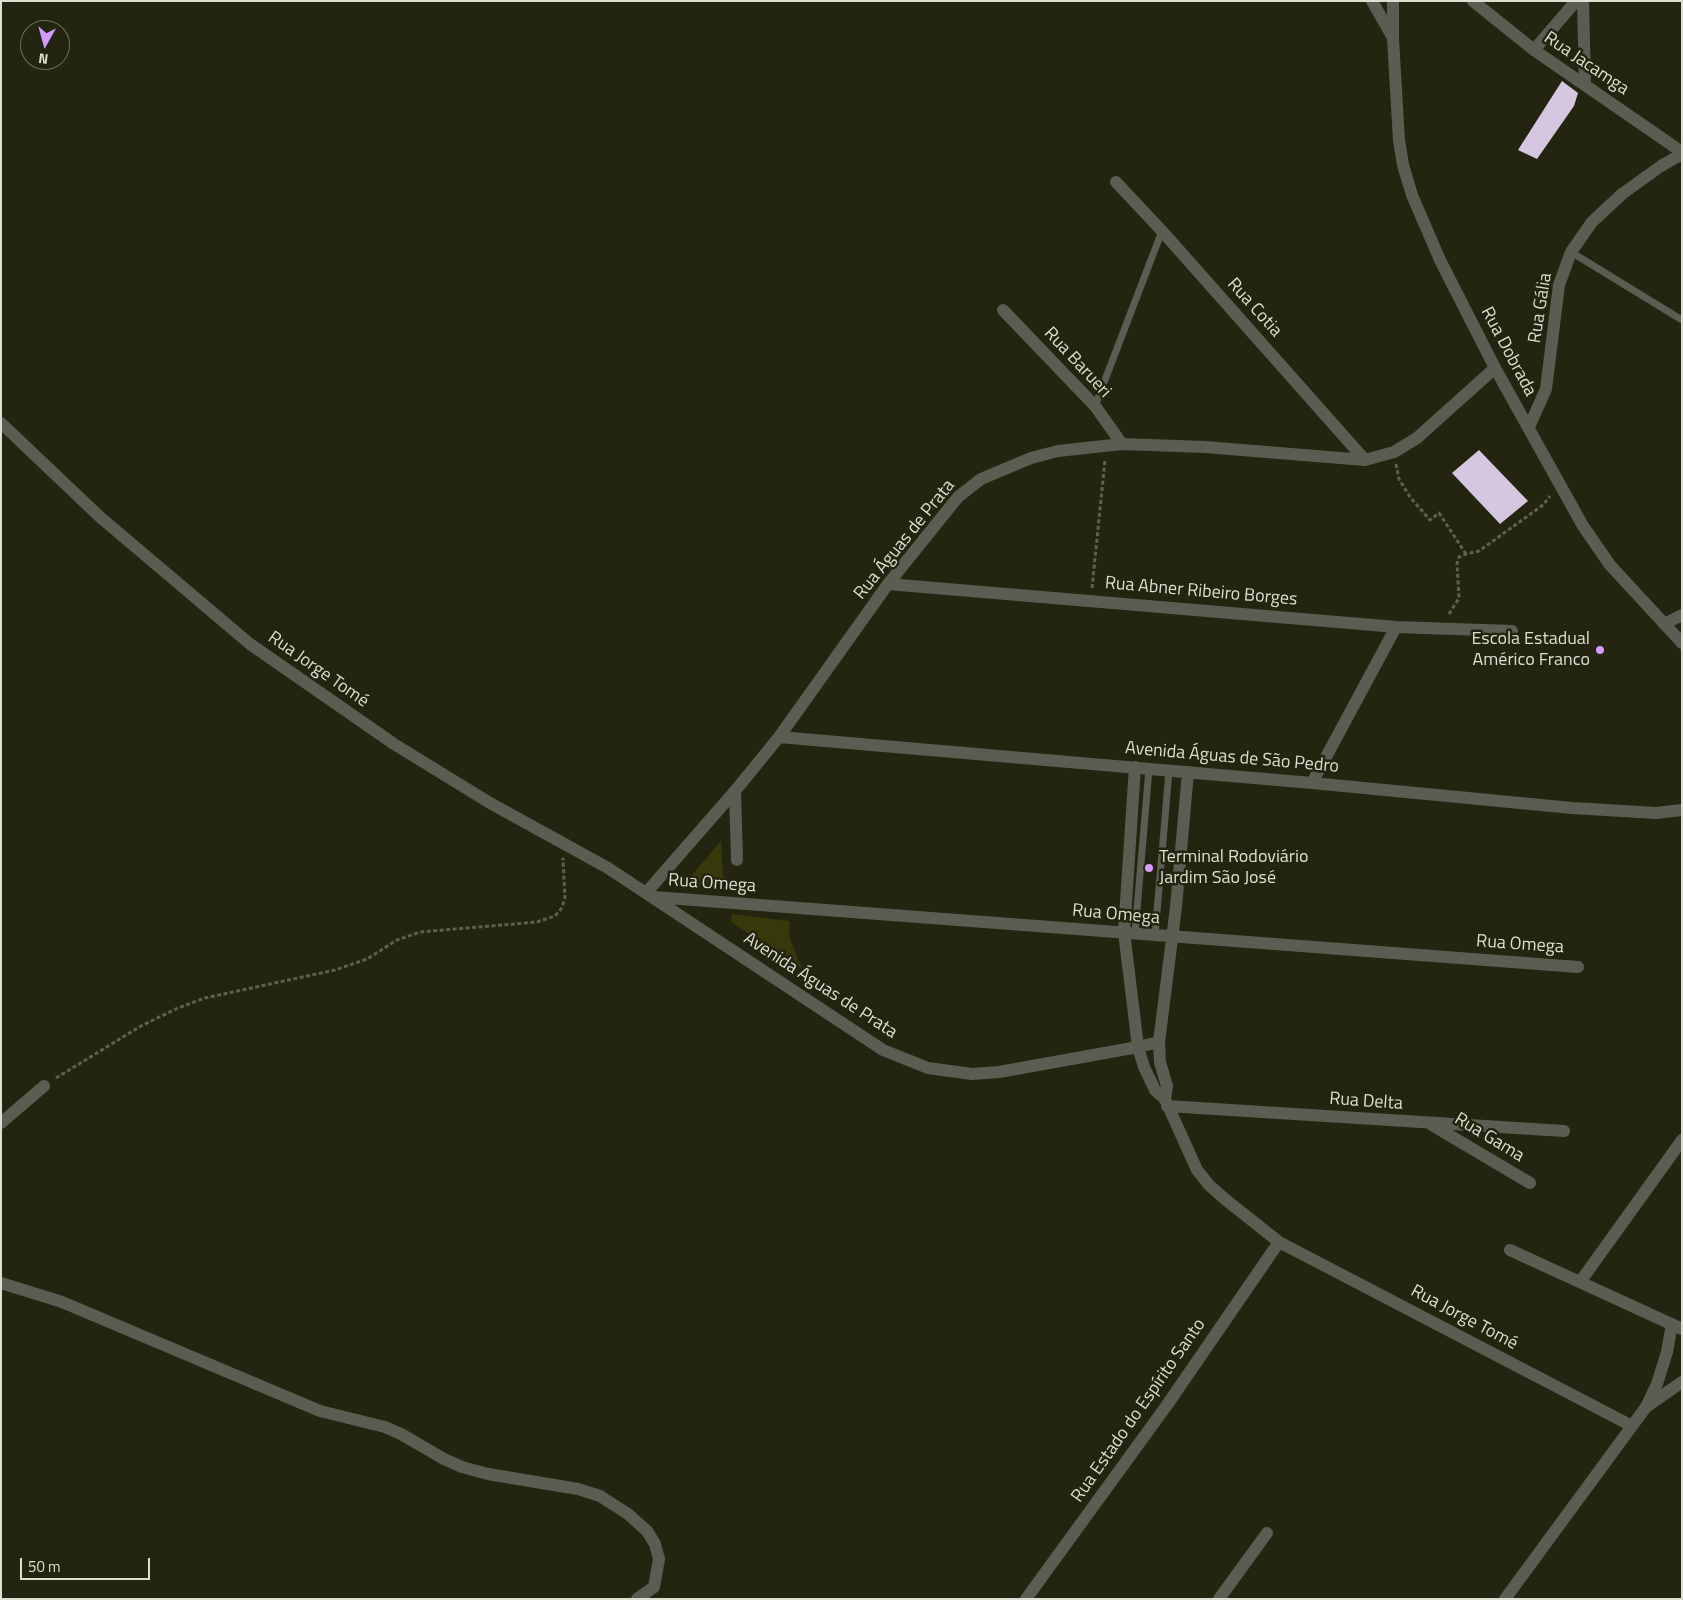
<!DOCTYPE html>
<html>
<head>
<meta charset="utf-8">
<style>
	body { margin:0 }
	#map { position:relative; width:1683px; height:1600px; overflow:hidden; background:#242510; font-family:"Titillium Web",sans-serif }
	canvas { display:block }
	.frame { position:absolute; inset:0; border:2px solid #dddfd2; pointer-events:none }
	.north { position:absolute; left:20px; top:20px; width:50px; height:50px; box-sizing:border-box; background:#242510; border:1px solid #6e6f5e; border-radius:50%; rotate:187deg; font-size:14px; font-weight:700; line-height:20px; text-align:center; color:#dddfd2 }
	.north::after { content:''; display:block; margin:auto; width:18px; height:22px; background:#d39cfc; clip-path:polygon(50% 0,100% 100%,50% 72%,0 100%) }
	.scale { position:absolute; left:20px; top:1558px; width:130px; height:22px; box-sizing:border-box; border:2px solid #dddfd2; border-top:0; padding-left:6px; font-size:15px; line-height:18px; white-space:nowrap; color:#dddfd2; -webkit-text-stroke:4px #242510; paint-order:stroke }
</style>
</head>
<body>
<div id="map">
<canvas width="1683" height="1600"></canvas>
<div class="frame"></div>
<div class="north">N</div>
<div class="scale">50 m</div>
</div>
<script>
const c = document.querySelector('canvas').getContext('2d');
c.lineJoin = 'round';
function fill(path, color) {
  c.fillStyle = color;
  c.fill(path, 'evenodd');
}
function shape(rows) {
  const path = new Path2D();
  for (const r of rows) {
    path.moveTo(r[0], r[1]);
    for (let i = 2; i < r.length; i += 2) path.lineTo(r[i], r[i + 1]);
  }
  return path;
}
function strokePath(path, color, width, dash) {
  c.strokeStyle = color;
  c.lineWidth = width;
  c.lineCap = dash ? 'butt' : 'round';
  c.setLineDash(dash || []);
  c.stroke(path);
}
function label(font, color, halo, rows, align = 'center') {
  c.font = font + ' "Titillium Web",sans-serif';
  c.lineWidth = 5;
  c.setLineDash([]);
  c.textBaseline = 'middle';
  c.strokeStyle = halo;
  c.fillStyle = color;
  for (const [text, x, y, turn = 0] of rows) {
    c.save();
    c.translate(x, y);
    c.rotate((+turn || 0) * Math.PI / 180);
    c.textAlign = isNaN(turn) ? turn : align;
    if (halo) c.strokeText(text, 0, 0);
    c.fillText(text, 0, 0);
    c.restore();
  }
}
fill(shape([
	[721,841,723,875,748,895,685,883],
	[732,914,789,921,790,939,802,969,731,922]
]), '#37390b');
fill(shape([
	[1562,81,1578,93,1574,106,1537,159,1518,150],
	[1479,450,1528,501,1500,524,1452,473]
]), '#d4c7df');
strokePath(shape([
	[1396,464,1399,479,1410,497,1430,520,1439,513,1466,554],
	[1092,588,1105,460],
	[1449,614,1459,598,1457,564,1459,557,1466,554,1479,551,1543,505,1550,496],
	[56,1078,141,1026,178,1008,205,998,335,970,367,959,397,940,420,932,537,922,555,916,561,909,565,899,563,858]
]), '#5f614e', 3, [4, 2.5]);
strokePath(shape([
	[1571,252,1682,320],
	[1095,406,1162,231],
	[1135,933,1149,769],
	[1155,935,1169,771]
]), '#5c5d52', 7);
strokePath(shape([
	[1372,1,1392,36],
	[1393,1,1393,39,1399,140,1403,165,1412,195,1440,260,1495,368,1583,526,1610,565,1682,643],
	[1473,1,1534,50,1682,152],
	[1583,1,1585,84],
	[1534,50,1576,1],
	[1116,182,1162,231,1365,460],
	[1003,310,1095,406,1122,444],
	[1,423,100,517,250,644,394,744,490,803,608,868,883,1050,928,1068,972,1074,999,1072,1138,1047,1159,1042],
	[1529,427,1546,389,1559,285,1571,252,1592,222,1622,194,1661,166,1682,154],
	[888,584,1396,627,1512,631],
	[1664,624,1682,615],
	[779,737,1312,783,1572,808,1656,813,1682,810],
	[1135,767,1124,932,1138,1047,1144,1067,1155,1090,1165,1099,1197,1170,1209,1185,1226,1200,1279,1242,1632,1426],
	[1312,783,1396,627],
	[735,791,737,860],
	[646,893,735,791,779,737,888,584,958,497,981,479,1031,458,1058,451,1122,444,1205,447,1365,460,1394,452,1417,438,1495,368],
	[654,897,1578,967],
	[1165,1099,1167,1086,1160,1062,1159,1042,1176,907,1188,772],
	[1167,1106,1564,1131],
	[1,1123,44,1086],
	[1432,1125,1530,1183],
	[1510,1250,1682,1329],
	[1580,1282,1682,1140],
	[1,1283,62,1302,320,1411,385,1427,401,1434,444,1459,462,1467,488,1474,578,1489,600,1496,628,1514,647,1531,655,1544,659,1559,654,1587,637,1599],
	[1646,1407,1682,1382],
	[1026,1599,1167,1405,1279,1242],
	[1219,1599,1267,1533],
	[1505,1599,1646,1407,1657,1384,1667,1352,1672,1324]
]), '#5c5d52', 12);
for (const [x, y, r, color] of [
	[1600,650,5,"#d39cfc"],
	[1149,868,5,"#d39cfc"]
]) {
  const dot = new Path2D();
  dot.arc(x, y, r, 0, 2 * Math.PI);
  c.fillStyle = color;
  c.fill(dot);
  strokePath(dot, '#242510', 2);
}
label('18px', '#dddfd2', '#242510', [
	["Rua Jacamga",1586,64,34],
	["Rua Cotia",1254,308,48],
	["Rua Gália",1541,308,-81],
	["Rua Dobrada",1508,352,62],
	["Rua Barueri",1077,363,47],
	["Rua Águas de Prata",905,540,-51],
	["Rua Abner Ribeiro Borges",1201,592,5],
	["Rua Jorge Tomé",318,670,35],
	["Avenida Águas de São Pedro",1232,758,5],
	["Rua Omega",712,884,4],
	["Rua Omega",1116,915,5],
	["Rua Omega",1520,945,4],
	["Avenida Águas de Prata",820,986,33],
	["Rua Delta",1366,1102,4],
	["Rua Gama",1489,1138,31],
	["Rua Jorge Tomé",1464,1318,28],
	["Rua Estado do Espírito Santo",1139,1411,-55]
]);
label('18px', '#dddfd2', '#242510', [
	["Escola Estadual",1590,640],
	["Américo Franco",1590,661],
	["Terminal Rodoviário",1159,858,"left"],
	["Jardim São José",1159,879,"left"]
], 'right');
</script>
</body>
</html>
